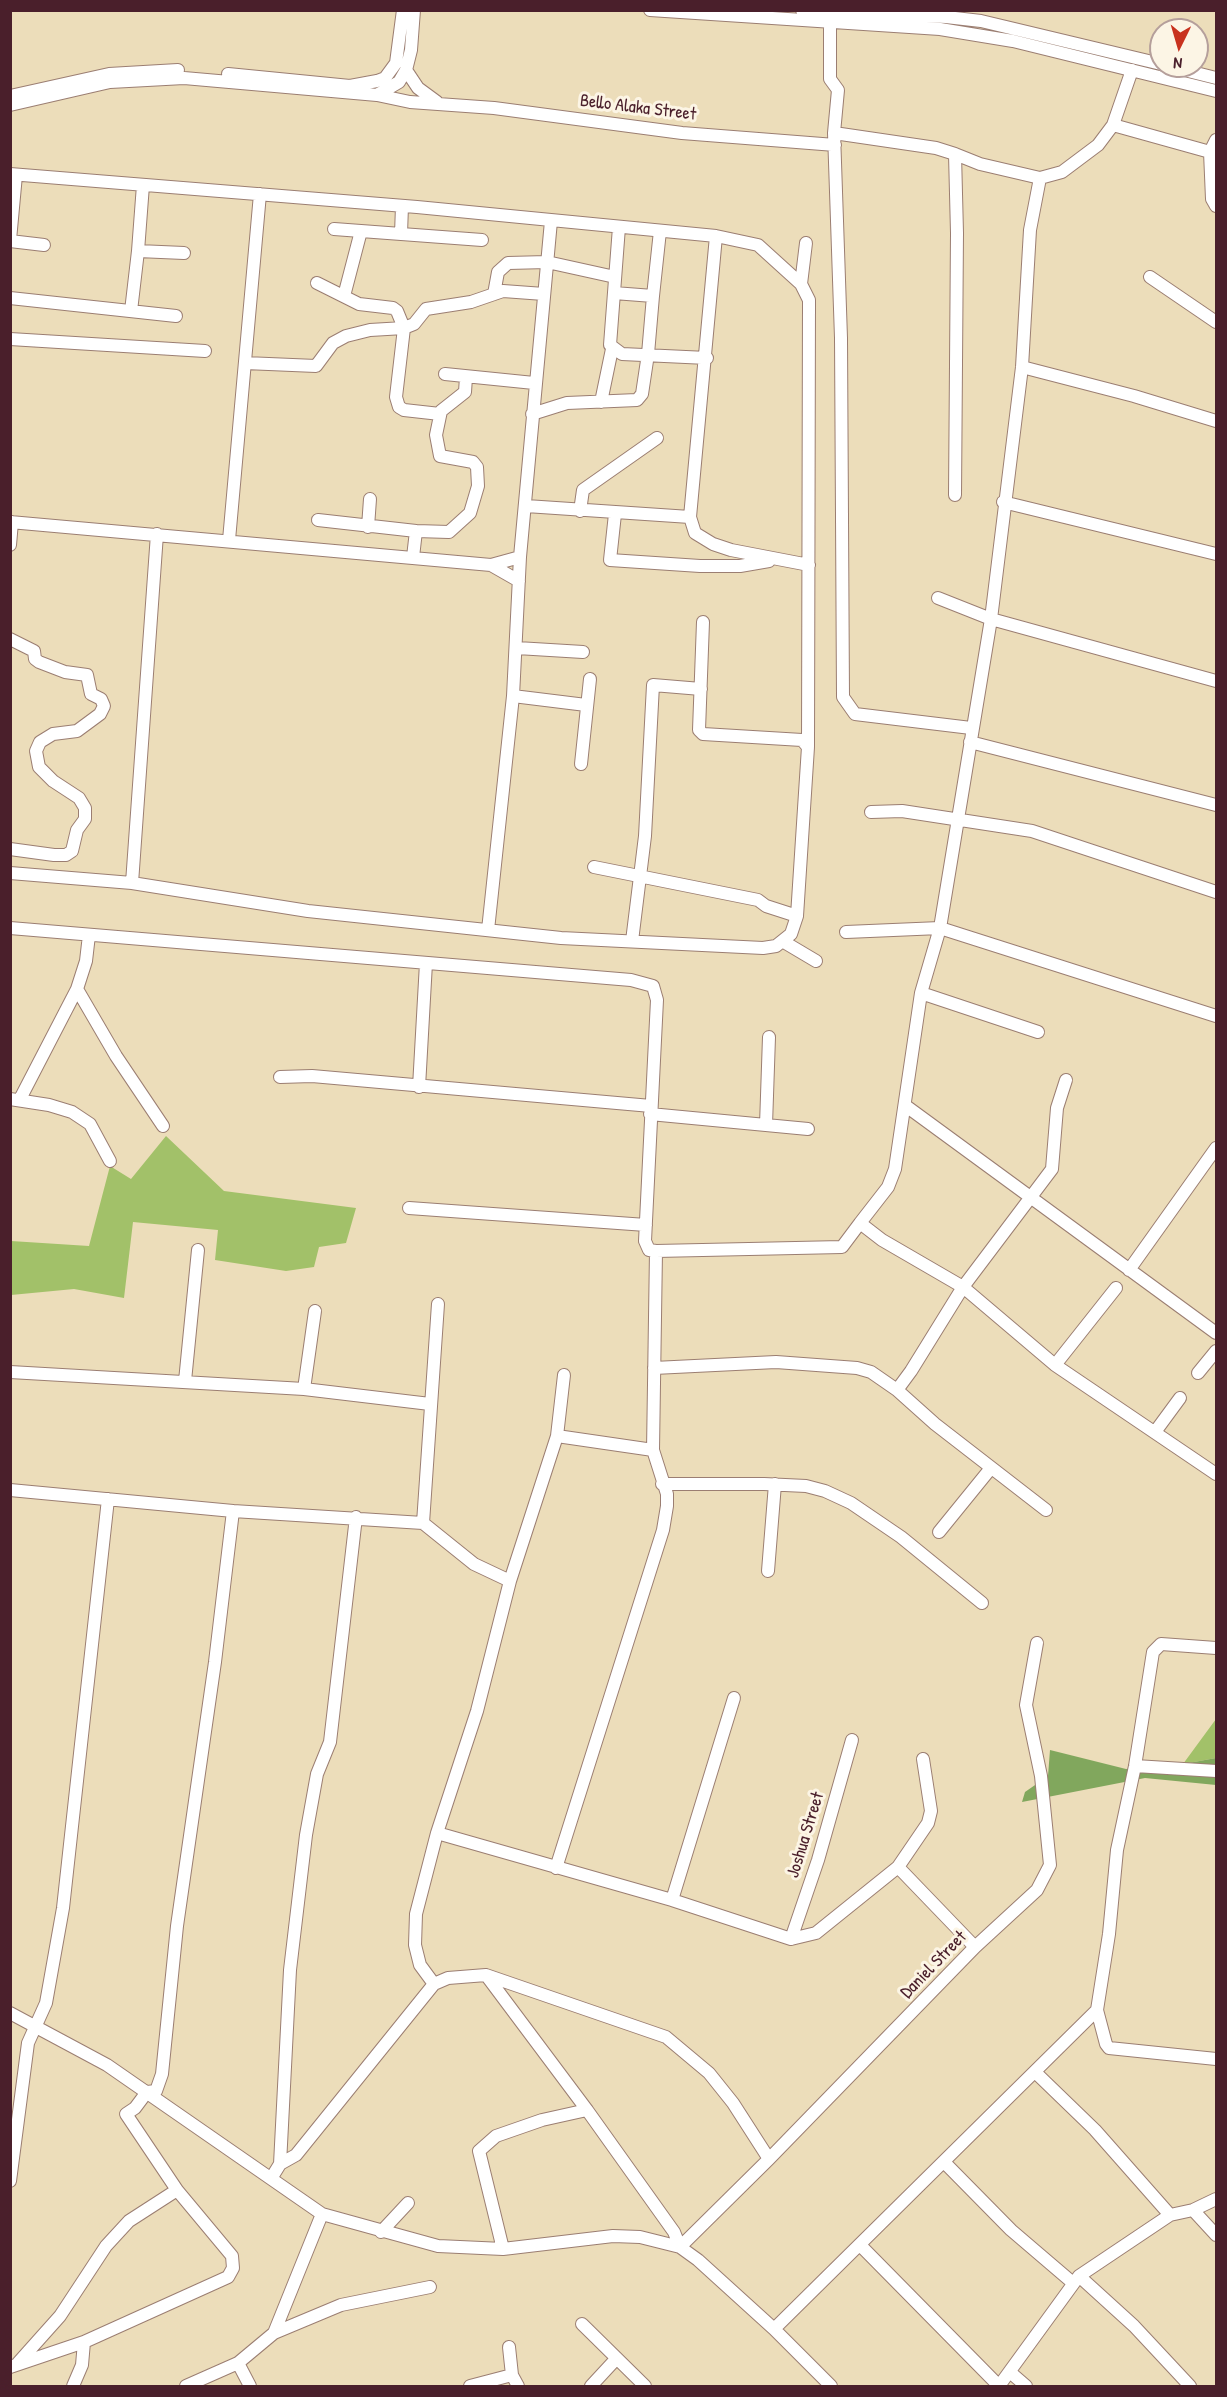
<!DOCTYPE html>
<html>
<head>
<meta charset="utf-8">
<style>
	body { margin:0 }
	#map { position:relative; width:1227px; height:2397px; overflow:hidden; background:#ecddba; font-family:"Patrick Hand",sans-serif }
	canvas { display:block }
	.frame { position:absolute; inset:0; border:12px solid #4a1f2b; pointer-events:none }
	.north { position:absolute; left:1149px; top:18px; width:60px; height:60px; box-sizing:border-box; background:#fcf5e5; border:2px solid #b59f9b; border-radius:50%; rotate:185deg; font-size:16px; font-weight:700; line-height:24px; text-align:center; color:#4a1f2b }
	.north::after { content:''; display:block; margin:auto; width:21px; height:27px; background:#c8321e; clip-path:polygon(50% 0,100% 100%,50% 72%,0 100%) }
</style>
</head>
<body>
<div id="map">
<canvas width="1227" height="2397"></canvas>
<div class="frame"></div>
<div class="north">N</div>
</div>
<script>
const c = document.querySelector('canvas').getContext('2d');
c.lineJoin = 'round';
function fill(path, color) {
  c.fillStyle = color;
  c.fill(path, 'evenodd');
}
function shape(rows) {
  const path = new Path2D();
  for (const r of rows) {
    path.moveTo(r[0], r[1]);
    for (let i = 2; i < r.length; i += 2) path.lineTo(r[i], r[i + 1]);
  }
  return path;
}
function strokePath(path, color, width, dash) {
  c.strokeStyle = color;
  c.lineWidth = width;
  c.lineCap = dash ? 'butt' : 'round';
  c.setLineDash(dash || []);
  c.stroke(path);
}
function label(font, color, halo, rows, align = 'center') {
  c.font = font + ' "Patrick Hand",sans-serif';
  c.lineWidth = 6;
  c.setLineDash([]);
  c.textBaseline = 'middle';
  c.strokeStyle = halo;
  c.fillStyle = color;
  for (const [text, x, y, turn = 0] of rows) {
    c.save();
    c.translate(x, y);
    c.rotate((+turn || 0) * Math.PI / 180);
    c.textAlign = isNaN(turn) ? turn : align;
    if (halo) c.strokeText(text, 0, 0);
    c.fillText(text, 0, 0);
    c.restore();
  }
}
fill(shape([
	[166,1136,224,1191,356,1208,346,1243,319,1247,314,1267,286,1271,215,1260,218,1230,133,1222,124,1298,74,1289,11,1295,11,1241,89,1246,110,1166,131,1179],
	[1216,1719,1216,1758,1183,1764]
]), '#a2c169');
fill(shape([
	[1050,1750,1126,1769,1183,1764,1216,1758,1216,1785,1145,1778,1022,1802,1025,1792,1048,1776]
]), '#81a75d');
const minor = shape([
	[650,10,940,29,1013,41,1216,91],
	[802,10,946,17,981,21,1161,64],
	[830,22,830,79,838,90,834,133,841,338,843,697,855,714,971,728],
	[1168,66,1216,78],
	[406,70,418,88,437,102],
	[228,74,350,86,377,81,385,78,396,63,403,10],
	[377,95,410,102,494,108,682,133,835,145],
	[10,96,109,74,178,70],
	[10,105,110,82,184,78,377,95,399,82,406,70,411,50,414,10],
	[1113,125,1210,152,1216,140],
	[834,133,936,148,955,154,957,233,955,495],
	[1210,152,1212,199,1216,206],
	[955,154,980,164,1040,178],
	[10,174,417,207,716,236,758,245,801,284,809,300,808,747],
	[143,185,138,251,184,253],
	[619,227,610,345,622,354,707,358],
	[334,229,482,240],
	[401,234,402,206],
	[10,240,16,175],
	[10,241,44,245],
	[1150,277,1216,322],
	[317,283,359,304,393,308,397,311,404,328,396,397,399,407,404,410,440,414],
	[801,284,806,243],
	[614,293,653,296,660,231],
	[494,294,498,272,508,263,547,262,615,277],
	[344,296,361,231],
	[10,298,176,316],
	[131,311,138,251],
	[10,339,205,351],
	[245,363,316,366,333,343,346,336,370,330,404,328,414,324,426,309,471,302,503,291,544,294],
	[1022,367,1134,396,1216,421],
	[445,374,534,383],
	[601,402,612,349],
	[532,414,567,403,637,400,642,394,648,354,653,296],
	[1003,502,1216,554],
	[526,506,690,517,695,533,713,544,731,550,809,565],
	[580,511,583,490,657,438],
	[615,514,610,560,700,566,740,566,769,561],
	[690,517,716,236],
	[318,520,416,531,449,532,470,513,478,486,477,467,473,462,440,456,436,435,441,411,465,392,466,377],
	[10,522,491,565,519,581],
	[368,527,370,499],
	[229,540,260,194],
	[10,545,12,522],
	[413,557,416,531],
	[491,565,520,557],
	[938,598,991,619,1216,681],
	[10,639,34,651,35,659,39,662,65,672,87,675,91,694,101,699,104,706,100,714,77,731,53,734,40,742,36,751,39,767,53,781,79,798,85,808,85,819,77,830,72,851,66,855,54,855,10,849],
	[517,648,583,652],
	[513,696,586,705],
	[970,742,1216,805],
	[581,764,590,679],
	[871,812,902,811,1032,831,1216,892],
	[594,867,758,900,766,906,797,916],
	[10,873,132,883,308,911,561,938,763,948,776,946,791,934,797,916,808,747,802,740,703,734,699,730,703,622],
	[132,883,157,534],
	[10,928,631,980,653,986,657,1000,645,1241,649,1250,656,1251,653,1450,667,1494,667,1506,663,1530,556,1868],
	[488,930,513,696,520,557,551,221],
	[846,932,940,928,1216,1016],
	[632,941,645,836,653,685,701,689],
	[784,942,816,961],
	[77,989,116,1056,163,1126],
	[921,993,1038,1032],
	[280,1077,312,1076,651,1106],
	[419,1087,426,963],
	[10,1099,49,1105,72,1112,90,1124,110,1161],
	[20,1099,77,989,86,961,89,935],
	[906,1106,1216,1333],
	[650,1114,808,1129],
	[766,1125,769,1037],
	[409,1208,646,1225],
	[860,1223,888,1187,895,1169,921,993,940,928,991,619,1022,367,1030,230,1040,178,1062,172,1098,145,1113,125,1132,70],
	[656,1251,842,1247,860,1223,882,1240,963,1287,1055,1365,1216,1474],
	[1129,1270,1216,1148],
	[1055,1365,1116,1288],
	[654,1368,776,1362,857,1368,871,1372,897,1390,911,1371,963,1287,1052,1169,1057,1108,1066,1080],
	[10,1372,304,1389,430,1404],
	[1198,1373,1216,1351],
	[185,1381,198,1250],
	[304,1389,315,1311],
	[897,1390,935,1424,1046,1510],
	[1155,1432,1180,1398],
	[557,1436,653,1450],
	[662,1484,764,1484,806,1486,825,1491,851,1503,901,1537,982,1603],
	[10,1490,233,1511,423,1523,474,1564,510,1581],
	[423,1523,438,1304],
	[939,1532,991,1468],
	[768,1571,775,1484],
	[1216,1648,1161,1644,1153,1652,1135,1766,1117,1850,1109,1934,1097,2010,1106,2044,1109,2048,1216,2059],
	[923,1759,931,1811,928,1823,898,1867,975,1947],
	[1135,1766,1216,1771],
	[437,1833,672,1900,791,1939,816,1933,898,1867],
	[672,1900,734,1698],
	[791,1939,818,1860,852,1740],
	[486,1975,587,2110,674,2232,680,2247,769,2159,975,1947,1037,1890,1050,1865,1041,1776,1026,1705,1037,1643],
	[434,1984,420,1965,415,1945,416,1914,437,1833,477,1711,510,1581,557,1436,564,1375],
	[10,2013,107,2065,322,2214,438,2246,503,2249,613,2236,640,2237,680,2247,698,2260,774,2329,831,2386],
	[1035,2072,1095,2130,1170,2215],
	[944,2162,1011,2230,1073,2283],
	[280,2164,290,1970,306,1835,317,1774,330,1742,356,1517],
	[272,2177,280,2164,296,2155,434,1984,448,1978,486,1975,666,2037,709,2073,733,2103,769,2159],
	[10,2181,28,2043,46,2003,63,1908,108,1499],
	[1193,2210,1216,2235],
	[381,2232,408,2203],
	[860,2245,999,2386],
	[503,2249,479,2151,496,2136,542,2120,587,2110],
	[1079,2276,1134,2326,1190,2386],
	[582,2324,645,2386],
	[774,2329,1097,2010],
	[274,2333,341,2305,430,2287],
	[509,2347,512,2375,518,2386],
	[18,2363,60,2316,106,2246,129,2221,177,2190,126,2114,135,2108,147,2092,156,2091,162,2074,177,1926,215,1662,233,1511],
	[10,2367,84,2342,228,2277,233,2268,232,2256,177,2190],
	[1011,2373,1026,2386],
	[73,2386,82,2365,84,2342],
	[186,2386,238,2363],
	[250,2386,238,2363,274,2333,322,2214],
	[470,2386,512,2375],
	[591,2386,616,2359],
	[999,2386,1079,2276,1170,2215,1193,2210,1216,2199]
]);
strokePath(minor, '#9b7e72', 14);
strokePath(minor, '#fff', 12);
label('18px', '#4a1f2b', '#fcf5e5', [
	["Bello Alaka Street",638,108,7],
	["Joshua Street",806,1835,-73],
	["Daniel Street",934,1965,-46]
]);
</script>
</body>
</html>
